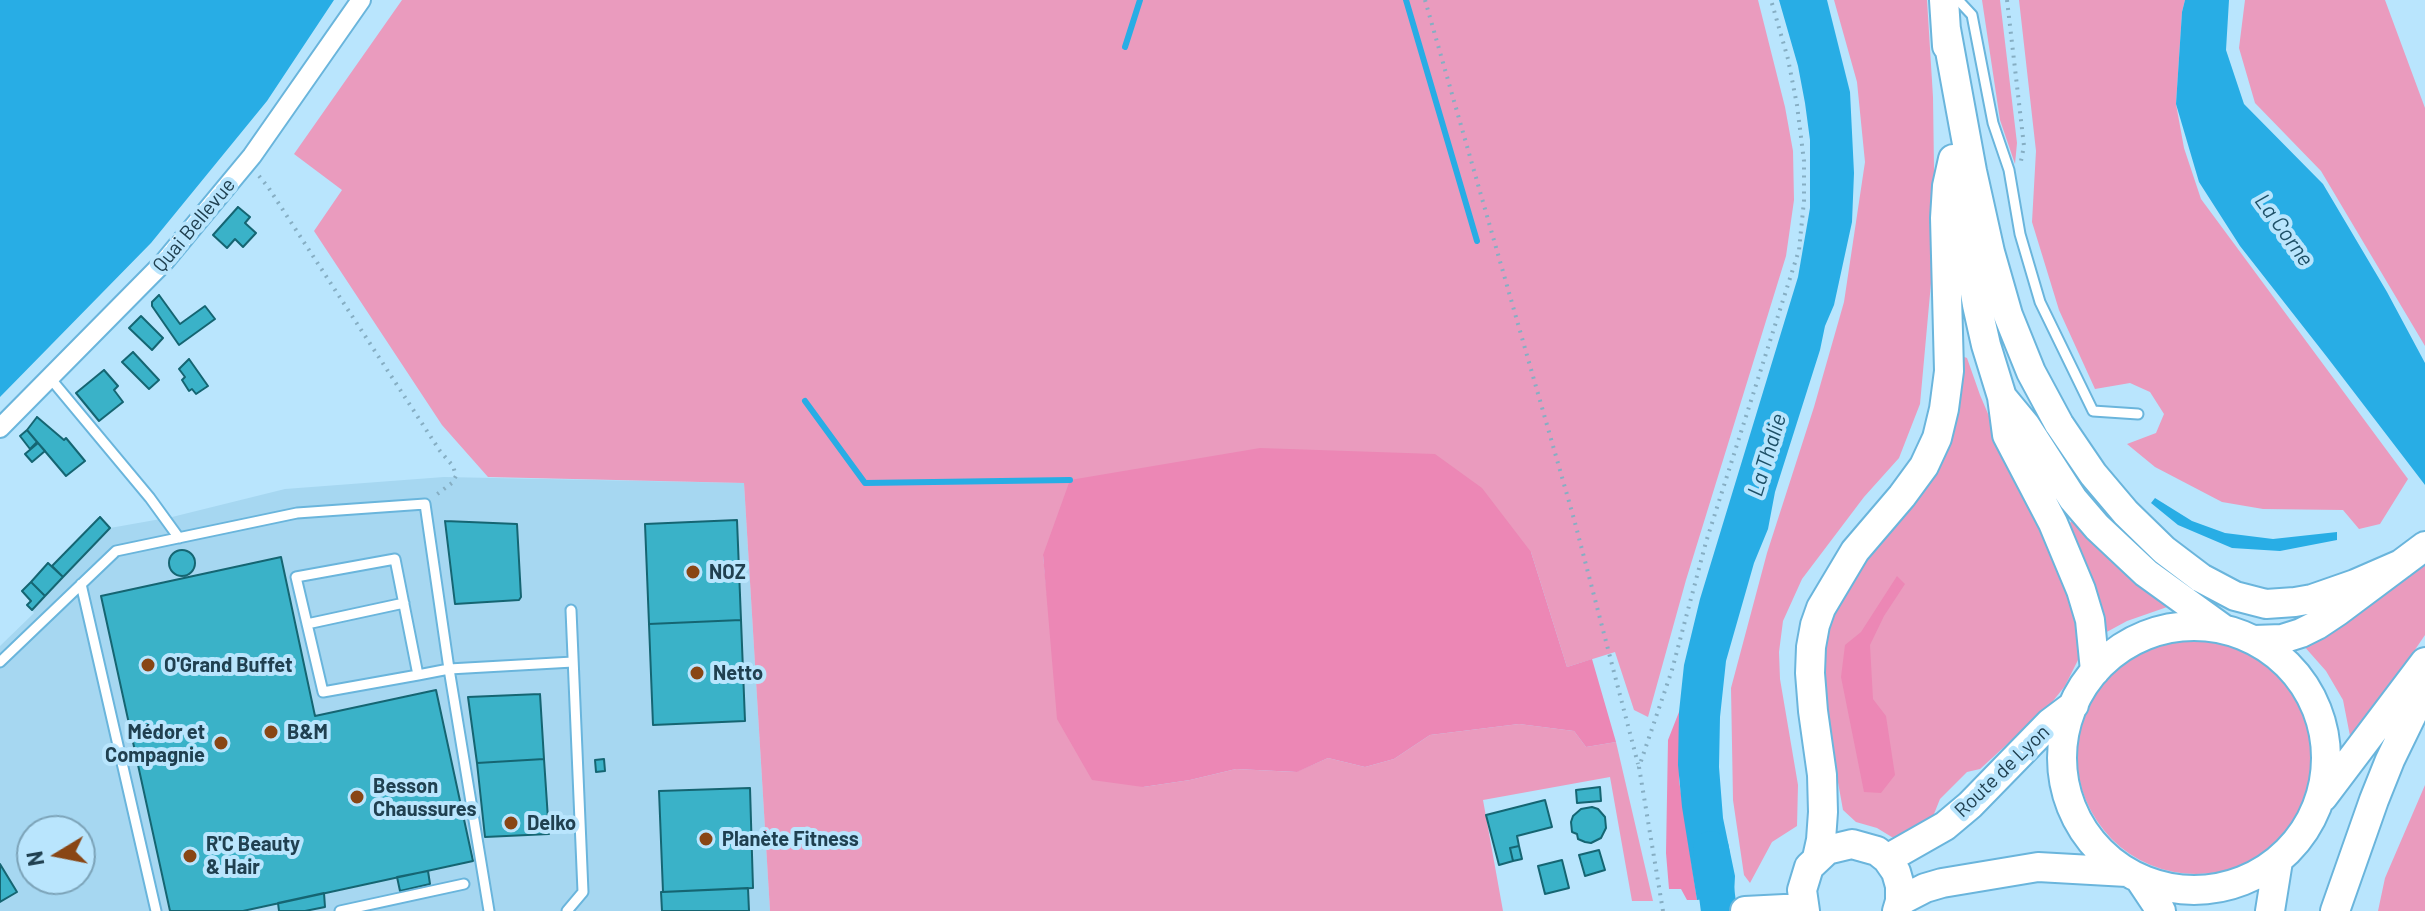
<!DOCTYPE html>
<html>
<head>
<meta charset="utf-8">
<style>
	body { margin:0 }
	#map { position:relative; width:2425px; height:911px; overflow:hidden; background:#b9e5fd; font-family:Barlow,sans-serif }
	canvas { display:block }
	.north { position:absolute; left:16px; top:815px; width:80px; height:80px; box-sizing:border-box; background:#b9e5fd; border:2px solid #7ca3b8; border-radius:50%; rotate:260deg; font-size:22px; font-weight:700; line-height:32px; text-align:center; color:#204050 }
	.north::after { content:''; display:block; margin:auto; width:28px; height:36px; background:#894615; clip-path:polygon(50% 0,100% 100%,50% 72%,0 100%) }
</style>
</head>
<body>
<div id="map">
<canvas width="2425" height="911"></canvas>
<div class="north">N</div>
</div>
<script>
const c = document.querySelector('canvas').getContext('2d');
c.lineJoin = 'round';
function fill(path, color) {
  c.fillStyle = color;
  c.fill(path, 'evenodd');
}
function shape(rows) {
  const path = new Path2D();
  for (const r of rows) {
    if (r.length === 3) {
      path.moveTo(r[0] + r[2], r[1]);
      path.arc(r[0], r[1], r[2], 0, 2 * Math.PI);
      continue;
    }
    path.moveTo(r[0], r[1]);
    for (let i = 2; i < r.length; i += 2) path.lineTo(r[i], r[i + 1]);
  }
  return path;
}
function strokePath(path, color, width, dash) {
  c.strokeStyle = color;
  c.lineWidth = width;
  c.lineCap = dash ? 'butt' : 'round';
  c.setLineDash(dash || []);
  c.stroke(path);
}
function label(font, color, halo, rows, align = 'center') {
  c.font = font + ' Barlow,sans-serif';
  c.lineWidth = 8;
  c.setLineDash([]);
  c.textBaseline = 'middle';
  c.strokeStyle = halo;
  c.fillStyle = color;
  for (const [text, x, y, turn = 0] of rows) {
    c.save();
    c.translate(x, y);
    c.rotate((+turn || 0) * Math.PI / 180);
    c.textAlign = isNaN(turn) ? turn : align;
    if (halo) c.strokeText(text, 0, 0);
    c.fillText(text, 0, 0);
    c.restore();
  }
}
fill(shape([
	[444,477,744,483,770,911,0,911,0,646,34,613,32,610,110,528,172,517,285,489],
	[32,831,80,831,80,879,32,879]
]), '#a6d7f1');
fill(shape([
	[402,0,1758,0,1785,107,1793,151,1794,200,1786,256,1686,580,1648,717,1634,710,1615,652,1567,667,1531,552,1043,555,1051,634,1143,787,1190,780,1236,769,1296,772,1328,758,1365,767,1394,759,1430,735,1519,724,1574,731,1586,747,1616,742,1653,901,1632,901,1610,777,1483,800,1503,911,770,911,744,483,488,477,442,425,314,231,342,190,294,154],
	[1834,0,1927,0,1933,97,1935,239,1920,404,1899,458,1864,497,1802,579,1783,621,1779,652,1780,679,1798,785,1797,826,1772,842,1750,883,1744,875,1733,800,1731,688,1767,553,1814,407,1844,302,1865,162,1857,82],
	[1982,0,2000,0,2017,143,2015,164,2000,120],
	[2019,0,2185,0,2182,12,2176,104,2184,148,2201,199,2408,479,2380,524,2359,529,2343,510,2263,509,2222,502,2155,467,2127,444,2156,433,2164,414,2150,392,2130,383,2095,389,2059,310,2032,222,2036,151],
	[2245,0,2385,0,2425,108,2425,346,2321,171,2255,103,2239,48],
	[1959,355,1967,358,1980,395,2017,482,2061,575,2077,625,2080,656,2065,686,2049,706,1980,769,1967,772,1940,799,1932,819,1895,839,1877,828,1856,822,1843,810,1821,688,1822,645,1830,617,1858,566,1938,465],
	[2075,519,2170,606,2127,621,2103,634,2067,525],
	[2425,560,2425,635,2406,663,2397,687,2352,746,2343,700,2326,671,2303,645],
	[2196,755,119],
	[2425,785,2425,911,2378,911,2385,878]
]), '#ea9bbe');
fill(shape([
	[1260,448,1435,454,1482,488,1531,552,1567,667,1592,659,1616,742,1586,747,1574,731,1519,724,1430,735,1394,759,1365,767,1328,758,1297,772,1236,769,1190,780,1143,787,1092,780,1057,719,1043,555,1070,480],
	[1897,576,1905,584,1884,616,1870,645,1873,699,1886,716,1895,775,1881,793,1864,792,1841,677,1845,645,1861,632],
	[1679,712,1679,780,1697,900,1687,900,1681,889,1669,889,1666,853,1668,740]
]), '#ec87b5');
fill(shape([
	[0,0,334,0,267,101,151,243,0,397],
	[1779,0,1827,0,1850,92,1854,173,1852,222,1834,305,1825,326,1820,350,1775,492,1768,529,1754,563,1726,661,1720,717,1719,767,1723,818,1735,876,1734,895,1697,900,1682,807,1678,765,1679,712,1684,665,1700,599,1798,277,1810,208,1810,140,1805,103,1798,66],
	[2185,0,2229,0,2226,50,2244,104,2323,184,2387,292,2425,363,2425,485,2327,357,2240,246,2199,182,2176,104,2182,12],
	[2155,498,2192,521,2225,533,2273,539,2337,532,2337,540,2280,551,2232,548,2178,525,2151,503]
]), '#28ade5');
strokePath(shape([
	[1406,0,1477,241],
	[1125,47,1140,0],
	[805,401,865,483,1070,480]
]), '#28ade5', 6);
strokePath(shape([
	[1711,849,1719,911]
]), '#28ade5', 36);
const building = shape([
	[238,207,250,217,245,223,256,233,243,247,235,239,227,248,213,235,238,207],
	[159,295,180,324,205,306,215,319,179,345,152,306,152,302,159,295],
	[141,316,163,338,152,350,129,328,141,316],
	[133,352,159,380,149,389,122,362,133,352],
	[189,359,208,386,196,394,192,389,189,391,182,380,185,377,179,369,189,359],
	[104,370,118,386,114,390,123,402,99,421,76,393,104,370],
	[37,417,64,440,66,438,85,461,66,476,27,430,37,417],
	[27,430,37,442,30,449,20,436,27,430],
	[38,443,45,451,32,462,25,454,38,443],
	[100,517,110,528,63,577,52,566,100,517],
	[737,520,741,620,649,624,645,524,737,520],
	[445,521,517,524,521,597,519,600,455,604,445,521],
	[182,563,13],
	[281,557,315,716,436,690,473,861,243,911,170,911,101,596,281,557],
	[48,563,63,577,45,596,31,582,48,563],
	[31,582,45,596,32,610,27,605,31,601,22,591,31,582],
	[741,620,745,721,653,725,649,624,741,620],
	[540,694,544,759,477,763,468,697,540,694],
	[544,759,549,834,485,837,477,763,544,759],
	[604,759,605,771,596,772,595,760,604,759],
	[1600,787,1601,801,1577,803,1576,790,1600,787],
	[750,788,753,888,663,892,659,791,750,788],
	[1545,800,1552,827,1517,836,1519,846,1510,848,1513,861,1499,865,1486,815,1545,800],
	[1592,807,1598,809,1605,817,1606,828,1601,838,1591,843,1585,842,1578,839,1577,834,1572,832,1571,822,1573,816,1581,809,1592,807],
	[1519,846,1522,859,1513,861,1510,848,1519,846],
	[1599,850,1605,870,1585,876,1579,855,1599,850],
	[1562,860,1569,888,1545,894,1538,866,1562,860],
	[0,864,17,892,0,902,0,864],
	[428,871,430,884,400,891,397,877,428,871],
	[748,888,749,911,662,911,661,892,748,888],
	[324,893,325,907,305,911,279,911,278,903,324,893]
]);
fill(building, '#3ab2c8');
strokePath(building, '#156572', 2);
const lane = shape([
	[1958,0,1972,15,1993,123,2009,170,2020,234,2040,302,2093,411,2138,414],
	[50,378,150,498,179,538],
	[81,584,156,911],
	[307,624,404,603],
	[0,662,116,551,297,513,425,504,449,669,573,662],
	[418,675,395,559,296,577,323,692,418,675,449,669,489,911],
	[340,911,464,884],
	[567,911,583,892,571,610]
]);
const street = shape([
	[0,428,164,262,252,156,361,0]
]);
const primary = shape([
	[1944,0,1947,46],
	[1946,29,1972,171,1990,252,2008,315,2031,372,2059,424,2093,474,2126,513,2164,550,2201,578,2235,596,2266,604,2295,602,2312,599,2355,584,2401,564],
	[1959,199,1977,305,1986,345,2002,397,2007,435,2053,523,2081,590,2090,620,2095,671],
	[2002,397,2026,426,2073,499,2097,527,2146,573,2222,628],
	[2194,758,132],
	[2254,640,2282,639,2301,633,2317,625,2338,611,2425,546],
	[2323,797,2425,662],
	[1817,858,1821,840,1823,812,1822,775,1813,711,1810,673,1811,647,1815,625,1821,608,1855,551,1902,496,1924,466,1937,438,1944,409,1949,371,1945,218,1947,186,1953,159],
	[1887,859,1945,826,1970,805,2050,723,2074,705],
	[2139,878,2161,911],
	[1900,901,1925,888,1942,883,2038,867,2127,872],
	[1745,911,1804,908],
	[1805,911,1802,890,1809,867,1827,850,1852,844,1877,851,1887,859,1896,872,1900,886,1900,901,1897,911],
	[2270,911,2278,861],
	[2335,911,2374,800,2390,760,2425,688]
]);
strokePath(lane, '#6ab5dc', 13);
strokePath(street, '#6ab5dc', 22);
strokePath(primary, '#6ab5dc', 32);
strokePath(shape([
	[1425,0,1574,519,1638,764],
	[2007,0,2024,146,2021,161],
	[259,176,268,187,440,451,453,466,456,476,452,483,436,495],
	[1663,911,1639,767,1672,670,1706,542,1799,250,1804,201,1804,161,1797,105,1788,59,1771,0]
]), '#86aec3', 4, [2, 6]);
strokePath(lane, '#fff', 9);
strokePath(street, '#fff', 18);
strokePath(primary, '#fff', 28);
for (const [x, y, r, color] of [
	[693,572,8,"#894615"],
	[148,665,8,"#894615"],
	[697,673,8,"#894615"],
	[271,732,8,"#894615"],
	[221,743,8,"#894615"],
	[357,797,8,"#894615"],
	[511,823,8,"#894615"],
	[706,839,8,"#894615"],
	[190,856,8,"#894615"]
]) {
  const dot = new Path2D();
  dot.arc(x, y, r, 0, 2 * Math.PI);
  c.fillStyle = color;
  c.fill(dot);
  strokePath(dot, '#b9e5fd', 3);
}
label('20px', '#204050', '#b9e5fd', [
	["Quai Bellevue",194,225,-50],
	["Route de Lyon",2002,771,-44]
]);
label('bold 20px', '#204050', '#b9e5fd', [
	["NOZ",709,572],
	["O'Grand Buffet",164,665],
	["Netto",713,673],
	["Médor et",205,732,"right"],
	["Compagnie",205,755,"right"],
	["B&M",287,732],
	["Besson",373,786],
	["Chaussures",373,809],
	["Delko",527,823],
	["Planète Fitness",722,839],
	["R'C Beauty",206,844],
	["& Hair",206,867]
], 'left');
label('italic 22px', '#1e5067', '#b9e5fd', [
	["La Corne",2284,230,54],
	["La Thalie",1767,455,-73]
]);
</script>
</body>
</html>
